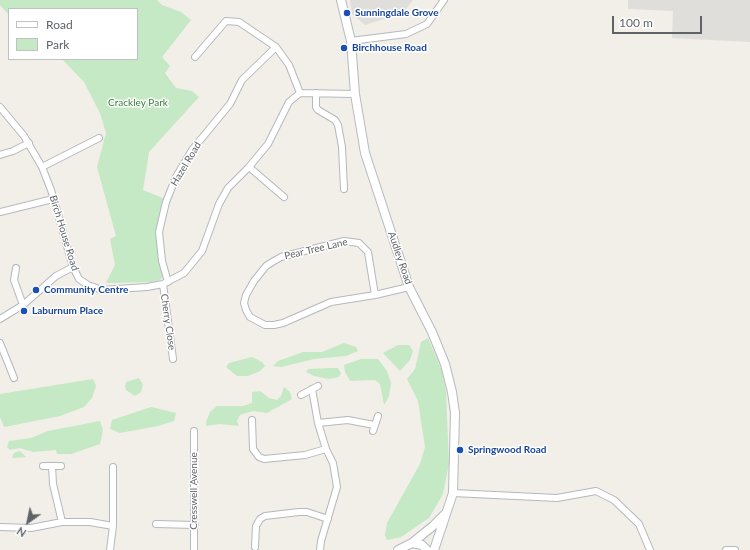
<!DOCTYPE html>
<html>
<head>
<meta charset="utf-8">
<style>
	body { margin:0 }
	#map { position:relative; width:750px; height:550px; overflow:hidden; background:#f1efe8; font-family:Lato,sans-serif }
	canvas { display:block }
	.legend { position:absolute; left:8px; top:8px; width:130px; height:52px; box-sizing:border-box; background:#fff; border:1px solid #bfc1c3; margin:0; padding:5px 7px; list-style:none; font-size:12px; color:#5f6368 }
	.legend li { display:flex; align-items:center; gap:8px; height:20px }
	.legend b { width:20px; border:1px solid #bfc1c3 }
	.north { position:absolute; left:8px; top:502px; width:40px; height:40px; -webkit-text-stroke:3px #fff; paint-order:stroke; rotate:213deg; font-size:11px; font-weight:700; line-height:16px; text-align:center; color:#5f6368 }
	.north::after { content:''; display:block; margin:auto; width:14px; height:18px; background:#5f6368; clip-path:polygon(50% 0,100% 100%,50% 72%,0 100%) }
	.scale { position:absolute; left:612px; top:16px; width:90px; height:18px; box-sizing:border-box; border:2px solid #5f6368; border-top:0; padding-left:5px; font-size:12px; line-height:14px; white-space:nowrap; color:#5f6368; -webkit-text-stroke:3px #fff; paint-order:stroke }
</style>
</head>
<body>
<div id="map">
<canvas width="750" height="550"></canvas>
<ul class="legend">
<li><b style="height:5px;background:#fff"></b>Road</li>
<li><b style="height:11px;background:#c5e8c5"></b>Park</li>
</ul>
<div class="north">N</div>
<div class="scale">100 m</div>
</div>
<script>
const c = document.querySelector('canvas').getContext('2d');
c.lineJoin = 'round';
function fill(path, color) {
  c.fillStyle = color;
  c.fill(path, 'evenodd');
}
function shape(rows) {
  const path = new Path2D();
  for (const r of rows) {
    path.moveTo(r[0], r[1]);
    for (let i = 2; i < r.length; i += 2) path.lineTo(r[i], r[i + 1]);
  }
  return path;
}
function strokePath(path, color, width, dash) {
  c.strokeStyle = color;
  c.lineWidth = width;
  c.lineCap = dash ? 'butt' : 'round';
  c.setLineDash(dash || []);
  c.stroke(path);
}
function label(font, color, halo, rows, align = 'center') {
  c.font = font + ' Lato,sans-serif';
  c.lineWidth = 3;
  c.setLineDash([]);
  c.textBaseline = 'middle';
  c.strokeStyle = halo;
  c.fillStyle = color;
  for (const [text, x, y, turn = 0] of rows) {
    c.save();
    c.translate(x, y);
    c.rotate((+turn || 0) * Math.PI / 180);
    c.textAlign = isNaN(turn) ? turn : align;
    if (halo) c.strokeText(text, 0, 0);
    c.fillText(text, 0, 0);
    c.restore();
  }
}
fill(shape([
	[350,0,413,0,403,13,365,25,352,14],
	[628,0,750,0,750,42,672,38,673,11,628,9]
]), '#e0deda');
fill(shape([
	[0,0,157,0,162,5,181,12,191,20,162,57,170,66,165,73,176,88,192,91,199,97,149,152,143,190,165,199,161,215,164,276,160,280,153,282,106,283,115,265,110,239,116,236,97,167,106,133,100,113,84,82,62,59,137,59,137,9,9,9,9,15,0,5],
	[428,338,442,371,446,392,449,464,443,494,429,518,401,537,387,540,385,535,387,523,420,464,425,447,418,401,407,379,415,369,421,342],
	[344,343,356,347,358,351,346,356,314,359,281,367,273,366,278,361,303,352,322,352],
	[398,345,409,345,413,351,410,360,400,371,383,353],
	[252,357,262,362,265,366,260,371,248,376,237,376,226,367,229,363],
	[361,359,378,359,387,371,391,383,389,396,384,405,380,384,375,380,350,381,345,372,344,365],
	[331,368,338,368,341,373,339,377,329,379,314,376,306,372,308,369],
	[139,378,143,385,141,392,135,396,126,390,125,387,126,382],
	[93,379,96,386,92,398,84,407,60,416,4,427,0,417,0,394],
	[284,387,290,392,292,399,267,413,253,411,240,415,237,421,239,426,219,424,206,426,206,422,210,412,217,406,243,406,252,403,252,392,260,391,269,398,277,400,281,396],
	[151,407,176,413,174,421,158,426,120,433,110,429,112,420],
	[100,421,103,430,100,444,71,454,57,454,56,450,33,452,20,448,10,450,7,447,9,441,31,438,48,431],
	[20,451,26,457,12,458,14,453]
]), '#c5e8c5');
const street = shape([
	[351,41,406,34,427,24,444,0],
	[195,57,226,21,239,22,276,47,289,65,300,93],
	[316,93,316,107,318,110,335,120,338,125,342,147,344,189],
	[0,107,24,136,42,167,51,190,73,267,79,279,88,285,102,290,147,287,163,284,184,273,202,251,219,204,228,188,249,167,268,144,289,102,300,93,355,94],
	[0,155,13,151,29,143],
	[42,167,99,138],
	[249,167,284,197],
	[0,212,53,199],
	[16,268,14,280,23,305],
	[168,282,162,261,159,232,166,202,176,177,192,150,230,104,242,80,276,47],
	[163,284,173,359],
	[375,295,368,252,359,243,344,241,281,257,274,261,266,266,254,281,246,295,244,303,246,310,250,317,265,325,274,325,283,323,331,302,375,295,409,287],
	[0,319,23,305,56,276,73,267],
	[0,343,14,378],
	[312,389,318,423,326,449,333,463,337,487,321,541,320,550],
	[301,395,318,386],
	[252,420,253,449,259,457,264,459,305,455,326,449],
	[318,423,348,420,374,425],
	[194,431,194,550],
	[373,431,378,416],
	[43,466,61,466],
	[52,466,53,484,62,522],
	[453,493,557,498,596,491,614,500,639,524,650,550],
	[156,524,195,525],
	[0,527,31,528,62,522,90,522,113,526],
	[255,547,256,526,260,519,265,516,299,512,307,512,328,519],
	[110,550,113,526,113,467],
	[726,550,735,550]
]);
const secondary = shape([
	[341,0,351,41,355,94,365,153,409,287,432,332,445,364,452,392,455,413,453,493,434,550],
	[412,543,433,526,444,515],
	[398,550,412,543,422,545,427,550]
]);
strokePath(street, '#b5b8bc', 8);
strokePath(secondary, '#b6babf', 10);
strokePath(street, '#fff', 6);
strokePath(secondary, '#fff', 8);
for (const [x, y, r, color] of [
	[347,13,4,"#1a4fb4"],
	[344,48,4,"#1a4fb4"],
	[36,290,4,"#1a4fb4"],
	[24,311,4,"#1a4fb4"],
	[460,450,4,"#1a4fb4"]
]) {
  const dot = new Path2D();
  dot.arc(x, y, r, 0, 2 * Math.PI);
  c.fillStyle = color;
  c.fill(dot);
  strokePath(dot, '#fff', 1.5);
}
label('bold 10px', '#164399', '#fff', [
	["Sunningdale Grove",355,13],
	["Birchhouse Road",352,48],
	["Community Centre",44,290],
	["Laburnum Place",32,311],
	["Springwood Road",468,450]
], 'left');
label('10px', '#348238', '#fff', [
	["Crackley Park",138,103]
]);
label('10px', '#5f6368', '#fff', [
	["Hazel Road",186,164,-59],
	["Birch House Road",64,233,73],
	["Pear Tree Lane",316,249,-13],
	["Audley Road",400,258,71],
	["Cherry Close",168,322,82],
	["Cresswell Avenue",194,491,-90]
]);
</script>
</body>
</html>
